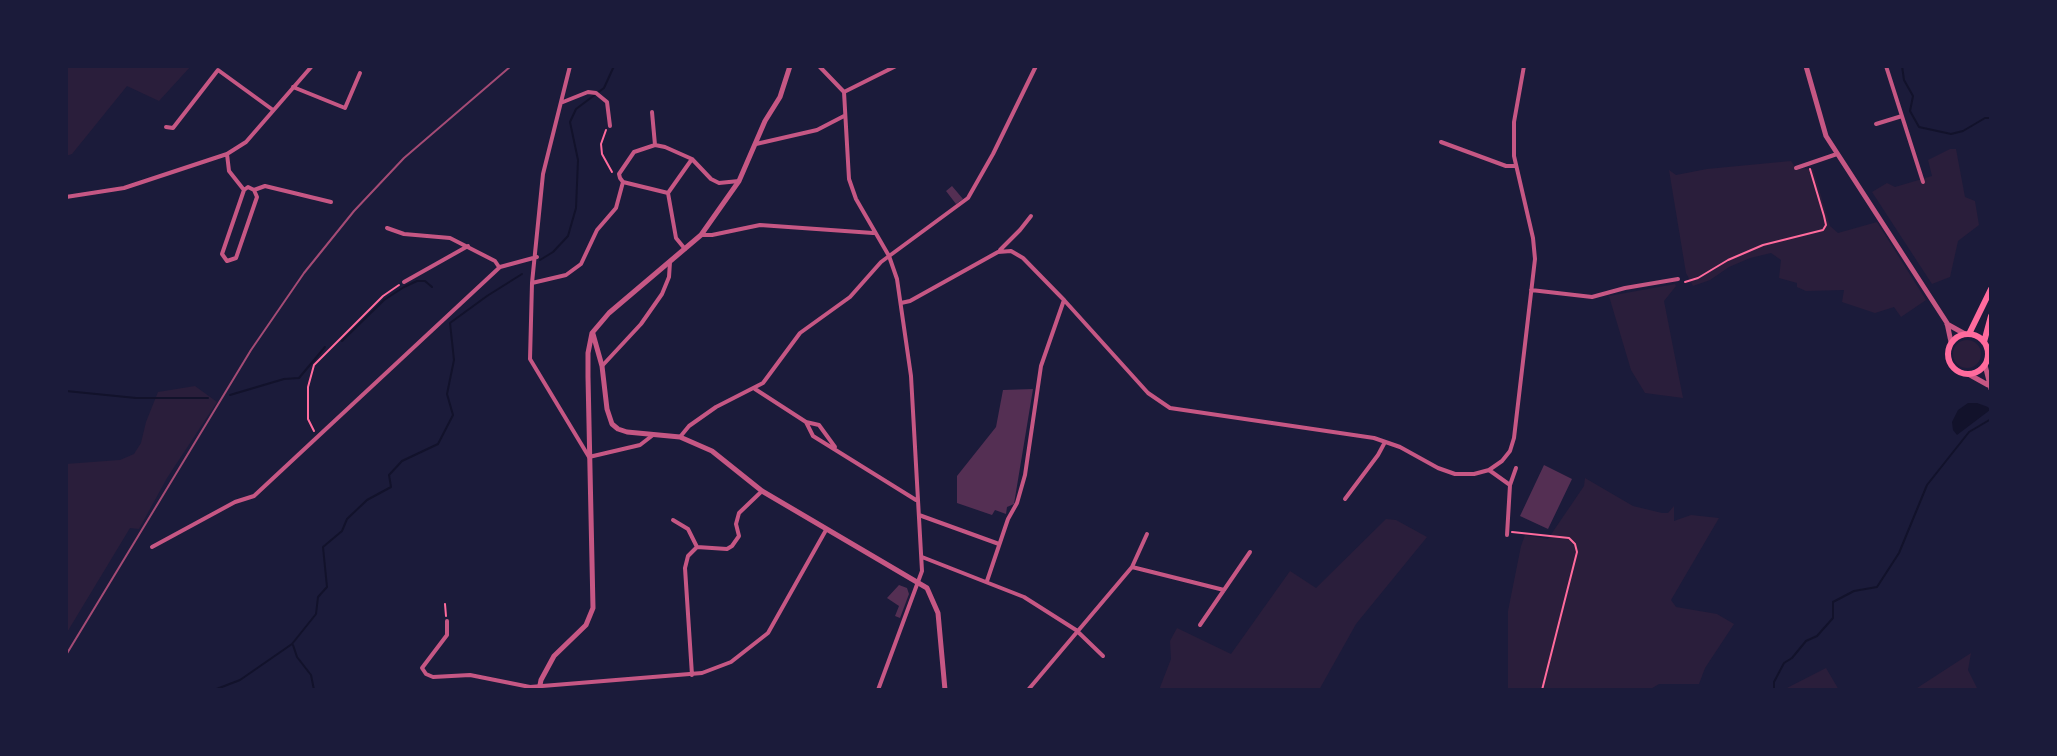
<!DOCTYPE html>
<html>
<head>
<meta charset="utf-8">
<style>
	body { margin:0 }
	#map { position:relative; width:2057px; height:756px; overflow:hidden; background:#1b1b3a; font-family:Literata,serif }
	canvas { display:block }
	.frame { position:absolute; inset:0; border:68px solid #1b1b3a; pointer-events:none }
</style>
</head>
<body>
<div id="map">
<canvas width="2057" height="756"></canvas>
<div class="frame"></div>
</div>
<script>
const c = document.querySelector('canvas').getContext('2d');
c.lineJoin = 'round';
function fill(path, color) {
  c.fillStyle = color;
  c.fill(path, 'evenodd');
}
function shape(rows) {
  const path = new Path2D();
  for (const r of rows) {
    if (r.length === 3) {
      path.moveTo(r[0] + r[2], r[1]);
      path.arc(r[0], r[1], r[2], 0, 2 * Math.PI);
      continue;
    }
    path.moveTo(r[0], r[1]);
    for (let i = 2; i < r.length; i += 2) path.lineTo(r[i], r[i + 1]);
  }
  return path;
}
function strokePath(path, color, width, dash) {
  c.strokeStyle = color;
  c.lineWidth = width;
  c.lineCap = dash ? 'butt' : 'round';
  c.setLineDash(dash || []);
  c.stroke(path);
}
fill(shape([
	[66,66,191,66,159,101,127,86,72,154,66,156],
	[1950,149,1956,149,1965,197,1975,201,1979,225,1958,241,1950,277,1932,284,1872,192,1887,183,1895,187,1932,176,1928,160],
	[1791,161,1796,168,1813,169,1830,226,1838,233,1877,222,1926,300,1901,317,1894,307,1875,313,1842,302,1844,290,1806,291,1797,287,1797,283,1779,278,1781,260,1771,253,1750,258,1729,267,1710,280,1693,286,1686,273,1669,170,1676,175,1707,169],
	[1675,284,1676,286,1664,301,1683,398,1645,393,1631,370,1609,296],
	[1967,354,14],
	[195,386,217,402,167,478,139,529,130,528,66,634,66,464,120,460,134,454,141,443,146,422,158,392],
	[1585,478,1633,506,1662,513,1668,513,1674,506,1674,521,1691,515,1719,518,1671,600,1676,607,1717,614,1734,624,1705,668,1699,684,1659,684,1649,690,1508,690,1508,611,1521,546,1525,535,1548,539,1584,486],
	[1386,519,1396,520,1427,537,1356,624,1319,690,1159,690,1171,659,1170,641,1177,628,1231,654,1290,571,1316,588],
	[1971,653,1968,670,1978,690,1914,690],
	[1826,668,1839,690,1783,690]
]), '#2a1e3b');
fill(shape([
	[1968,403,1977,403,1988,407,1990,410,1957,435,1953,430,1952,422,1958,410]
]), '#12122b');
strokePath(shape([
	[1902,66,1904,80,1913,96,1910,111,1919,127,1951,134,1963,131,1985,118,1991,118],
	[540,260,553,252,568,236,576,208,578,160,570,122,576,109,604,88,614,66],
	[342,341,384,300,404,287,417,281,425,281,432,287],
	[66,391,136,398,208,398],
	[230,395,284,379,299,378,325,347],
	[293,645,297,657,311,675,314,690],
	[214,690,240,680,292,644,316,614,318,597,327,587,323,547,342,531,347,519,367,500,391,487,389,475,402,461,438,444,453,415,447,394,454,360,450,323,487,296,522,274],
	[1774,690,1774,682,1784,663,1792,658,1806,641,1817,636,1833,618,1833,602,1854,591,1877,587,1899,553,1927,485,1969,432,1991,419]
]), '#12122b', 2);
fill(shape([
	[952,186,963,199,956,204,946,191],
	[1033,389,1014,504,1007,507,1006,514,995,510,992,515,957,503,957,476,996,427,1003,390],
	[1544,465,1572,479,1548,529,1520,516],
	[899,585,907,588,909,594,900,618,895,616,899,606,887,598]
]), '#542f53');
strokePath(shape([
	[606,130,601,144,602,154,612,172],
	[1685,282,1698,278,1728,260,1763,245,1823,230,1826,225,1824,216,1810,169],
	[314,431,308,419,308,387,314,365,383,296,399,285],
	[1512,532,1569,538,1575,544,1577,552,1542,690],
	[445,604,446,616]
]), '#ff6b9d', 2);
strokePath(shape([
	[570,66,543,174,532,283,530,359,589,457,640,445,653,435],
	[819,66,844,92,849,179,856,199,889,256,897,279,911,376,922,571,878,690],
	[1886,66,1923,182],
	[293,87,345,108,360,73],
	[844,92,896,66],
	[563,102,588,92,596,93,607,102,610,126],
	[652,112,655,145],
	[1876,124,1902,116],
	[166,127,173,128,218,70,273,110],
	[1441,142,1506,166,1515,166],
	[756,144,817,130,844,116],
	[227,154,229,171,244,190,222,254,227,261,236,258,257,197,254,190,248,187,244,190],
	[1796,168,1837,154],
	[254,190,265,186,331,202],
	[668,193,623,182,620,178,619,174,634,152,655,145,665,147,692,159,711,179,719,183,739,181],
	[66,197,124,188,227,154,246,142,312,66],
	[387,228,404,234,450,238,495,261,499,267],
	[701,235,712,235,760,225,873,233],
	[685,249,676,238,668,193,692,159],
	[1000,250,1020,230,1031,216],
	[404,282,468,246],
	[532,283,566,275,581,264,597,230,616,208,623,182],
	[1531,290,1592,297,1625,288,1678,279],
	[901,303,910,301,998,252,1011,251,1023,258,1064,300,1148,393,1170,408,1374,438,1400,447,1438,468,1455,474,1474,474,1489,470,1502,461,1510,451,1514,438,1535,259,1533,238,1514,156,1514,122,1524,66],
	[602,366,641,324,662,294,669,277,670,262],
	[755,389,806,422,819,425,835,447],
	[806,422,813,436,916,500],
	[680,437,689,426,716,407,763,383,800,333,850,297,881,262,968,198,993,154,1036,66],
	[1489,470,1510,485,1507,535],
	[1510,485,1516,468],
	[1345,499,1378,455,1385,442],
	[919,515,999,544],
	[673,520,688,529,697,547],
	[152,547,235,502,254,496,500,267,537,257],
	[922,557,1024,597,1076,630,1103,656],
	[1132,567,1224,590],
	[987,581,1008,519,1017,503,1025,475,1041,366,1064,300],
	[447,621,447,635,422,668,426,674,433,677,470,675,530,687,702,673,731,662,768,633,826,530],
	[1200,625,1250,552],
	[692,675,685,568,688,556,697,547,727,549,732,546,739,536,736,524,739,513,762,491],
	[1028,690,1132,567,1147,534]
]), '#c65784', 4);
strokePath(shape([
	[1806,66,1826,136,1947,323,1951,342],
	[1947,324,1965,334],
	[593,334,602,366,607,409,612,424,618,429,627,432,680,437,712,451,762,491,927,588,938,613,945,690],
	[1985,365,1991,389],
	[1970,375,1988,385],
	[539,690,541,680,554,656,586,625,593,608,588,377,588,353,592,333,609,313,701,235,739,181,765,121,780,97,790,66]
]), '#c65784', 5);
strokePath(shape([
	[1968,354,20],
	[1969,334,1991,289],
	[1984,342,1991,316]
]), '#ff6b9d', 6);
strokePath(shape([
	[66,655,251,350,304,273,354,211,404,158,511,66]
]), '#a44b75', 2);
</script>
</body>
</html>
